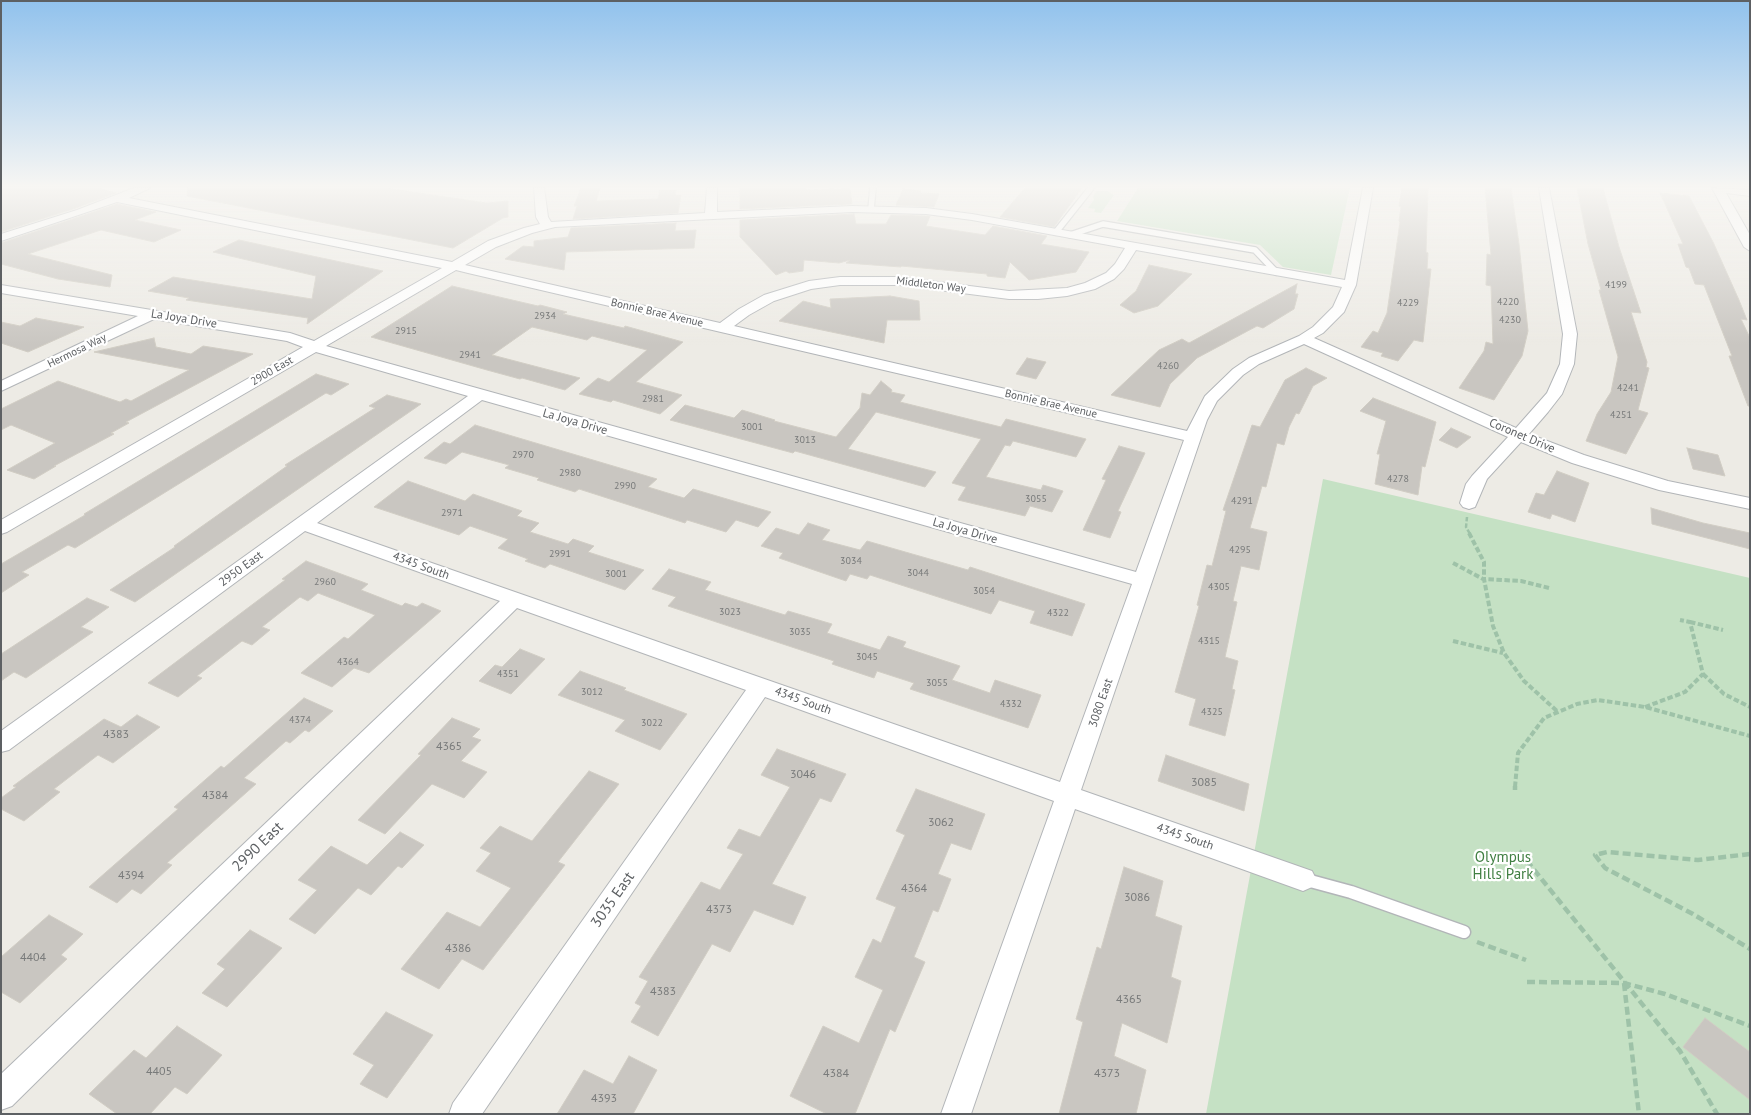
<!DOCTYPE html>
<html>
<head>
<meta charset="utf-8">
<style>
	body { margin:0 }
	#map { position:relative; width:1751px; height:1115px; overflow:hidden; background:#edebe5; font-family:"PT Sans",sans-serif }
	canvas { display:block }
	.frame { position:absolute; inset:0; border:2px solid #5d6063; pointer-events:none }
</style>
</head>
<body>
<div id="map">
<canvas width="1751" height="1115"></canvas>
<div class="frame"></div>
</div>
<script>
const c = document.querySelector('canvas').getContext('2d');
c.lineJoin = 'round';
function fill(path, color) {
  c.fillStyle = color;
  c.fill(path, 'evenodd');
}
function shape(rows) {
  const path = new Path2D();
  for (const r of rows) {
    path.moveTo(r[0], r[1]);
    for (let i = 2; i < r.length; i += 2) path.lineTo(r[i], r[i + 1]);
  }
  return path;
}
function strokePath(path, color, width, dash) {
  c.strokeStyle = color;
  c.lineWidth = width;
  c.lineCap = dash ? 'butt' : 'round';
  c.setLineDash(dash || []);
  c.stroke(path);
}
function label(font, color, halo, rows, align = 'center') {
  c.font = font + ' "PT Sans",sans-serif';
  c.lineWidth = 4.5;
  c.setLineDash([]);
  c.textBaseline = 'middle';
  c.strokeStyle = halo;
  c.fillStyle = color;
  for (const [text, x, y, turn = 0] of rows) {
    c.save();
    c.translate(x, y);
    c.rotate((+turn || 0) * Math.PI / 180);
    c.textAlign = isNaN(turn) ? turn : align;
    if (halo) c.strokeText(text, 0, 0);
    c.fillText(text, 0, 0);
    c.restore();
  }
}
fill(shape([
	[1138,188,1350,188,1331,275,1283,267,1260,245,1117,221],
	[1096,191,1107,191,1114,195,1101,213,1094,212,1095,209,1088,208,1094,200,1093,197],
	[1323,479,1750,578,1750,1114,1206,1114]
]), '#c5e1c4');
const building = shape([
	[1,188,98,188,116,193,76,208,1,232,1,188],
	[188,188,385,188,487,203,508,201,508,217,503,218,453,248,187,196,188,188],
	[581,188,600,188,596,201,658,199,660,190,676,190,675,195,681,195,678,213,573,219,577,206,574,206,581,188],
	[740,188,806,188,807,190,850,189,852,204,740,209,740,188],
	[1025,188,1082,188,1054,227,1000,217,1025,188],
	[1402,188,1428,188,1426,252,1428,253,1427,269,1431,269,1423,342,1414,340,1398,361,1381,356,1383,353,1361,347,1373,331,1378,333,1387,313,1400,222,1399,221,1401,207,1399,206,1402,188],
	[1485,188,1511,188,1519,244,1528,331,1522,356,1494,400,1459,388,1484,351,1486,342,1493,344,1491,286,1486,285,1487,254,1491,255,1485,188],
	[1577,188,1603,188,1619,247,1641,313,1631,312,1647,362,1646,367,1649,368,1638,410,1648,413,1626,454,1586,441,1597,414,1611,392,1618,357,1599,290,1601,290,1588,244,1577,188],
	[903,189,921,191,920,193,939,194,934,207,896,205,903,189],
	[1660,193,1689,196,1713,242,1739,300,1747,320,1741,319,1750,338,1750,406,1748,406,1729,356,1732,356,1704,285,1695,284,1689,268,1686,267,1678,244,1683,244,1660,193],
	[117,204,156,212,135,220,181,230,154,242,101,230,28,254,112,275,110,287,58,279,1,264,1,243,117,204],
	[854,214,856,224,886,224,891,215,926,216,930,216,926,226,985,235,993,226,1047,236,1041,244,1089,252,1076,272,1029,280,1010,262,1005,278,987,276,987,274,901,266,901,267,846,263,850,260,839,263,804,260,803,271,789,273,786,271,776,275,740,237,740,220,854,214],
	[676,223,675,231,696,230,694,248,566,252,564,270,505,259,523,246,534,247,534,241,568,237,571,228,676,223],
	[239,240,303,254,383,271,307,324,308,318,186,300,189,298,148,291,173,277,312,299,316,276,213,252,239,240],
	[1149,265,1192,274,1158,306,1134,313,1120,305,1136,291,1149,265],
	[1297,284,1295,294,1298,294,1294,309,1263,328,1257,326,1197,358,1170,384,1160,407,1111,395,1159,350,1182,339,1189,343,1297,284],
	[452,286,538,306,540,305,567,312,563,314,624,328,625,326,683,342,636,382,682,395,660,414,613,400,611,402,579,394,598,378,609,382,647,350,592,336,587,340,532,327,492,355,580,378,565,390,522,378,520,379,487,370,371,337,452,286],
	[890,296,919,301,920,320,887,320,884,343,779,321,803,301,831,308,830,299,890,296],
	[36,318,84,327,28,352,1,343,1,322,20,326,36,318],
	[154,338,156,347,191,354,203,346,253,354,126,422,129,423,111,433,114,434,54,466,56,466,34,479,7,470,55,443,11,425,1,430,1,409,58,381,120,402,126,399,131,401,189,370,94,352,154,338],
	[1027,358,1046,362,1036,379,1016,374,1027,358],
	[1306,368,1327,378,1313,386,1299,414,1296,413,1289,427,1284,445,1277,443,1266,487,1262,486,1250,528,1267,532,1259,570,1241,566,1233,601,1237,602,1225,657,1238,661,1232,689,1235,690,1225,736,1189,725,1196,699,1175,692,1199,606,1197,605,1207,565,1212,566,1226,511,1223,510,1252,425,1260,427,1285,380,1306,368],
	[316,374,349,384,331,395,326,393,75,548,68,545,22,572,29,575,1,593,1,564,85,515,84,514,316,374],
	[881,381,892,390,891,392,905,395,900,402,1001,427,1006,419,1086,439,1076,457,1013,441,1010,446,1005,445,986,477,1041,490,1043,485,1063,491,1052,512,1030,506,1025,516,958,500,966,487,952,483,981,439,876,412,848,449,936,472,925,487,795,451,793,453,670,420,685,405,734,418,742,410,775,420,774,421,836,437,860,408,862,393,870,395,881,381],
	[387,395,421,404,135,602,110,590,175,547,174,546,287,466,285,465,375,408,369,406,387,395],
	[1373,398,1436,422,1425,467,1422,466,1418,495,1375,484,1380,454,1377,454,1386,421,1360,411,1373,398],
	[475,425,657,479,648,487,684,498,693,489,771,512,758,527,736,520,726,532,687,520,685,523,579,489,575,492,537,480,539,478,505,468,509,465,462,452,446,464,424,458,444,442,450,444,475,425],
	[1451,428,1471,437,1457,448,1439,440,1451,428],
	[1119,446,1145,453,1118,511,1121,512,1110,538,1083,530,1106,480,1102,479,1119,446],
	[1687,448,1718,455,1725,476,1693,469,1687,448],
	[1557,471,1589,483,1575,522,1552,514,1550,519,1528,512,1536,493,1544,495,1557,471],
	[408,481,465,501,473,494,522,511,517,516,539,523,530,532,568,544,573,539,594,546,588,552,644,570,625,590,550,564,545,568,525,561,528,559,498,548,508,539,470,526,459,535,374,507,408,481],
	[1651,508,1703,523,1750,533,1750,549,1652,524,1651,508],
	[808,523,830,530,822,540,860,550,867,541,968,570,970,567,1085,604,1072,636,1030,623,1035,611,999,600,991,614,870,575,867,579,850,574,846,581,779,558,783,553,761,546,776,528,799,535,808,523],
	[306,561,368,584,361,590,402,606,405,603,417,607,422,603,441,611,369,673,354,668,332,687,301,673,344,637,348,639,375,615,318,593,308,601,300,597,262,627,270,630,252,645,242,641,197,676,202,678,178,697,148,683,285,580,282,579,306,561],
	[669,569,711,582,705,590,785,615,788,611,832,624,827,633,880,650,888,636,906,642,903,647,960,666,952,680,990,693,995,680,1041,695,1028,728,910,689,914,683,877,671,874,678,832,664,834,661,668,606,676,597,652,589,669,569],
	[87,598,109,607,81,627,93,632,26,678,14,672,1,681,1,654,87,598],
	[520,649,545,659,511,694,479,681,495,665,502,667,520,649],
	[580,671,626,688,624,690,687,714,660,750,615,731,625,720,558,695,580,671],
	[304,698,333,711,309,732,305,730,290,743,286,741,244,778,256,784,167,863,172,865,141,894,132,889,117,903,89,887,178,809,174,807,221,766,224,768,304,698],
	[137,715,160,727,113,763,98,755,54,789,60,792,24,821,1,809,1,798,16,787,13,786,104,719,121,727,137,715],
	[452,718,480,729,472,737,481,740,461,761,487,772,464,798,432,784,385,834,358,820,421,755,418,754,452,718],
	[777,749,846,774,831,802,820,798,772,884,806,897,793,925,754,910,730,952,712,944,658,1036,631,1022,641,1006,635,1003,648,981,639,977,701,882,720,890,743,854,727,848,739,829,760,837,790,787,761,775,777,749],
	[1166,755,1249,784,1244,811,1158,781,1166,755],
	[589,771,619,784,558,862,565,865,483,970,462,959,439,989,401,969,447,912,480,927,511,888,476,871,491,853,480,848,500,826,532,841,589,771],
	[916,789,985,814,971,850,951,843,938,874,951,879,938,912,933,910,914,957,925,962,895,1032,890,1029,855,1114,827,1114,790,1096,823,1026,859,1043,883,990,855,977,873,939,881,943,896,907,876,899,905,835,896,831,916,789],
	[400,832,424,845,402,868,398,866,371,895,358,888,315,934,289,919,317,890,298,880,331,846,367,865,400,832],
	[1124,867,1163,881,1155,916,1182,926,1171,977,1181,981,1167,1043,1122,1023,1114,1056,1146,1070,1136,1114,1059,1114,1083,1022,1076,1019,1097,947,1101,949,1124,867],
	[49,915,83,934,61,955,67,959,20,1003,1,992,1,957,49,915],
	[250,930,282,948,227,1007,202,993,225,969,217,964,250,930],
	[386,1012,433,1035,387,1098,360,1084,374,1065,353,1054,386,1012],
	[1705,1018,1750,1052,1750,1100,1683,1047,1705,1018],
	[177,1026,222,1055,187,1094,175,1087,150,1114,117,1114,89,1094,134,1050,146,1058,177,1026],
	[629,1056,657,1070,633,1114,557,1114,584,1070,613,1084,629,1056]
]);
fill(building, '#c9c6c1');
strokePath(building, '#d1cdc4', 1);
const serviceFar1 = shape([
	[871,209,873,188],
	[1056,232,1091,188],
	[1070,235,1103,224,1255,250,1276,272]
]);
const service = shape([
	[1303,879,1351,892,1464,932]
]);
const minor = shape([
	[134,188,150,188,129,198,452,262,488,241,524,228,540,224,536,217,534,188,544,188,548,217,551,222,705,213,707,188,717,188,717,212,852,206,926,208,972,214,1345,280,1363,188,1373,188,1356,285,1344,312,1323,333,1314,338,1516,428,1547,393,1560,364,1563,334,1539,188,1549,188,1577,334,1574,364,1562,394,1548,412,1529,434,1584,455,1668,481,1750,498,1750,509,1659,490,1572,463,1521,442,1487,479,1475,507,1469,509,1463,507,1460,503,1466,484,1472,476,1508,437,1304,344,1259,364,1243,375,1217,401,1207,420,1081,790,1312,871,1316,879,1312,887,1303,891,1075,809,971,1114,941,1114,1054,801,765,697,482,1114,449,1114,453,1103,746,690,517,608,12,1106,1,1110,1,1074,500,601,305,531,9,750,1,752,1,731,468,396,316,352,7,532,1,534,1,520,303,347,287,341,154,319,1,391,1,381,138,316,1,293,1,285,290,333,314,341,442,268,117,202,1,241,1,234,77,210,134,188],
	[852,212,926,214,972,220,1125,248,1115,264,1106,273,1085,283,1067,288,1009,291,899,277,840,277,809,281,764,295,739,309,720,323,465,265,496,247,532,233,555,227,852,212],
	[1136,250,1342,287,1333,307,1313,327,1299,336,1249,358,1233,369,1205,396,1187,431,734,326,749,315,774,301,811,289,840,285,899,285,1009,299,1038,299,1067,296,1095,289,1114,279,1124,269,1136,250],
	[456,270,468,273,1184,440,1136,572,326,346,456,270],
	[482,400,1132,584,1060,782,317,523,482,400],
	[1712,188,1750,190,1750,196,1726,193,1750,235,1750,251,1744,247,1712,188]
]);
strokePath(serviceFar1, '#b2b5b8', 8);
strokePath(service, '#b2b5b8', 15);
strokePath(minor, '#b2b5b8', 2);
strokePath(shape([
	[1467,517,1466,527,1470,534]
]), '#9ec2a8', 2.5, [4.5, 2]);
strokePath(shape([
	[1469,533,1484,562,1484,579],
	[1453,563,1483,579],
	[1549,588,1521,581,1484,579,1493,626,1504,653,1524,681,1558,712],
	[1690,622,1723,630],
	[1453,641,1503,653],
	[1703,674,1724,694,1750,707],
	[1645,707,1685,692,1703,674,1690,622,1680,620],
	[1515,787,1518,753,1544,718,1577,704,1598,700,1645,707,1750,736]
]), '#9ec2a8', 4, [5.5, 2.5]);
strokePath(shape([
	[1515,790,1515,786],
	[1519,851,1680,1051,1717,1114],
	[1750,854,1698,860,1607,852,1595,855,1605,868,1693,914,1750,949],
	[1477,942,1526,960],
	[1527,982,1624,983,1665,994,1750,1026],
	[1624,983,1639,1114]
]), '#9ec2a8', 4.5, [8, 4]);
strokePath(serviceFar1, '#fff', 5.5);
strokePath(service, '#fff', 12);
fill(minor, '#fff');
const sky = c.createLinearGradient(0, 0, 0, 345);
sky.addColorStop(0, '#91c2ed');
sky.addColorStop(0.54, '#f7f6f3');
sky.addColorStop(1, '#f7f6f300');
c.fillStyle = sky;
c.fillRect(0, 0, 1751, 345);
label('10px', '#787a7a', null, [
	["4199",1616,285],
	["4220",1508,302],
	["4229",1408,303],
	["2934",545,316],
	["4230",1510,320],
	["2915",406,331],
	["2941",470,355],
	["4260",1168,366],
	["4241",1628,388],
	["2981",653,399],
	["4251",1621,415],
	["3001",752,427],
	["3013",805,440],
	["2970",523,455],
	["2980",570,473],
	["4278",1398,479],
	["2990",625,486],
	["3055",1036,499],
	["4291",1242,501],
	["2971",452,513],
	["4295",1240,550],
	["2991",560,554],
	["3034",851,561],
	["3044",918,573],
	["3001",616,574],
	["2960",325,582],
	["4305",1219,587],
	["3054",984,591],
	["3023",730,612],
	["4322",1058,613],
	["3035",800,632],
	["4315",1209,641],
	["3045",867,657],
	["4364",348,662],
	["4351",508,674],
	["3055",937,683],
	["3012",592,692],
	["4332",1011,704],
	["4325",1212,712],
	["4374",300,720],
	["3022",652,723]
]);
label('11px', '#5d6063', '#fff', [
	["Middleton Way",931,285,7],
	["Bonnie Brae Avenue",657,313,13],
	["Hermosa Way",77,351,-26],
	["2900 East",272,371,-30],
	["Bonnie Brae Avenue",1051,404,13]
]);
label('12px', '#5d6063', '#fff', [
	["La Joya Drive",184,319,9],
	["La Joya Drive",575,422,16],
	["Coronet Drive",1522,436,23],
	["La Joya Drive",965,531,16],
	["4345 South",421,566,20],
	["2950 East",241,569,-36],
	["4345 South",803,701,20],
	["3080 East",1101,703,-71],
	["4345 South",1185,837,19]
]);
label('12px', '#787a7a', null, [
	["4383",116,735],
	["4365",449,747],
	["3046",803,775],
	["3085",1204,783],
	["4384",215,796],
	["3062",941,823],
	["4394",131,876],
	["4364",914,889],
	["3086",1137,898],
	["4373",719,910],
	["4386",458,949],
	["4404",33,958],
	["4383",663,992],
	["4365",1129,1000],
	["4405",159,1072],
	["4384",836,1074],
	["4373",1107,1074],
	["4393",604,1099]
]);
label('15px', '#5d6063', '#fff', [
	["2990 East",258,847,-44],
	["3035 East",613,900,-55]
]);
label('15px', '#407f42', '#fff', [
	["Olympus",1503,858],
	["Hills Park",1503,875]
]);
</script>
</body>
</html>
